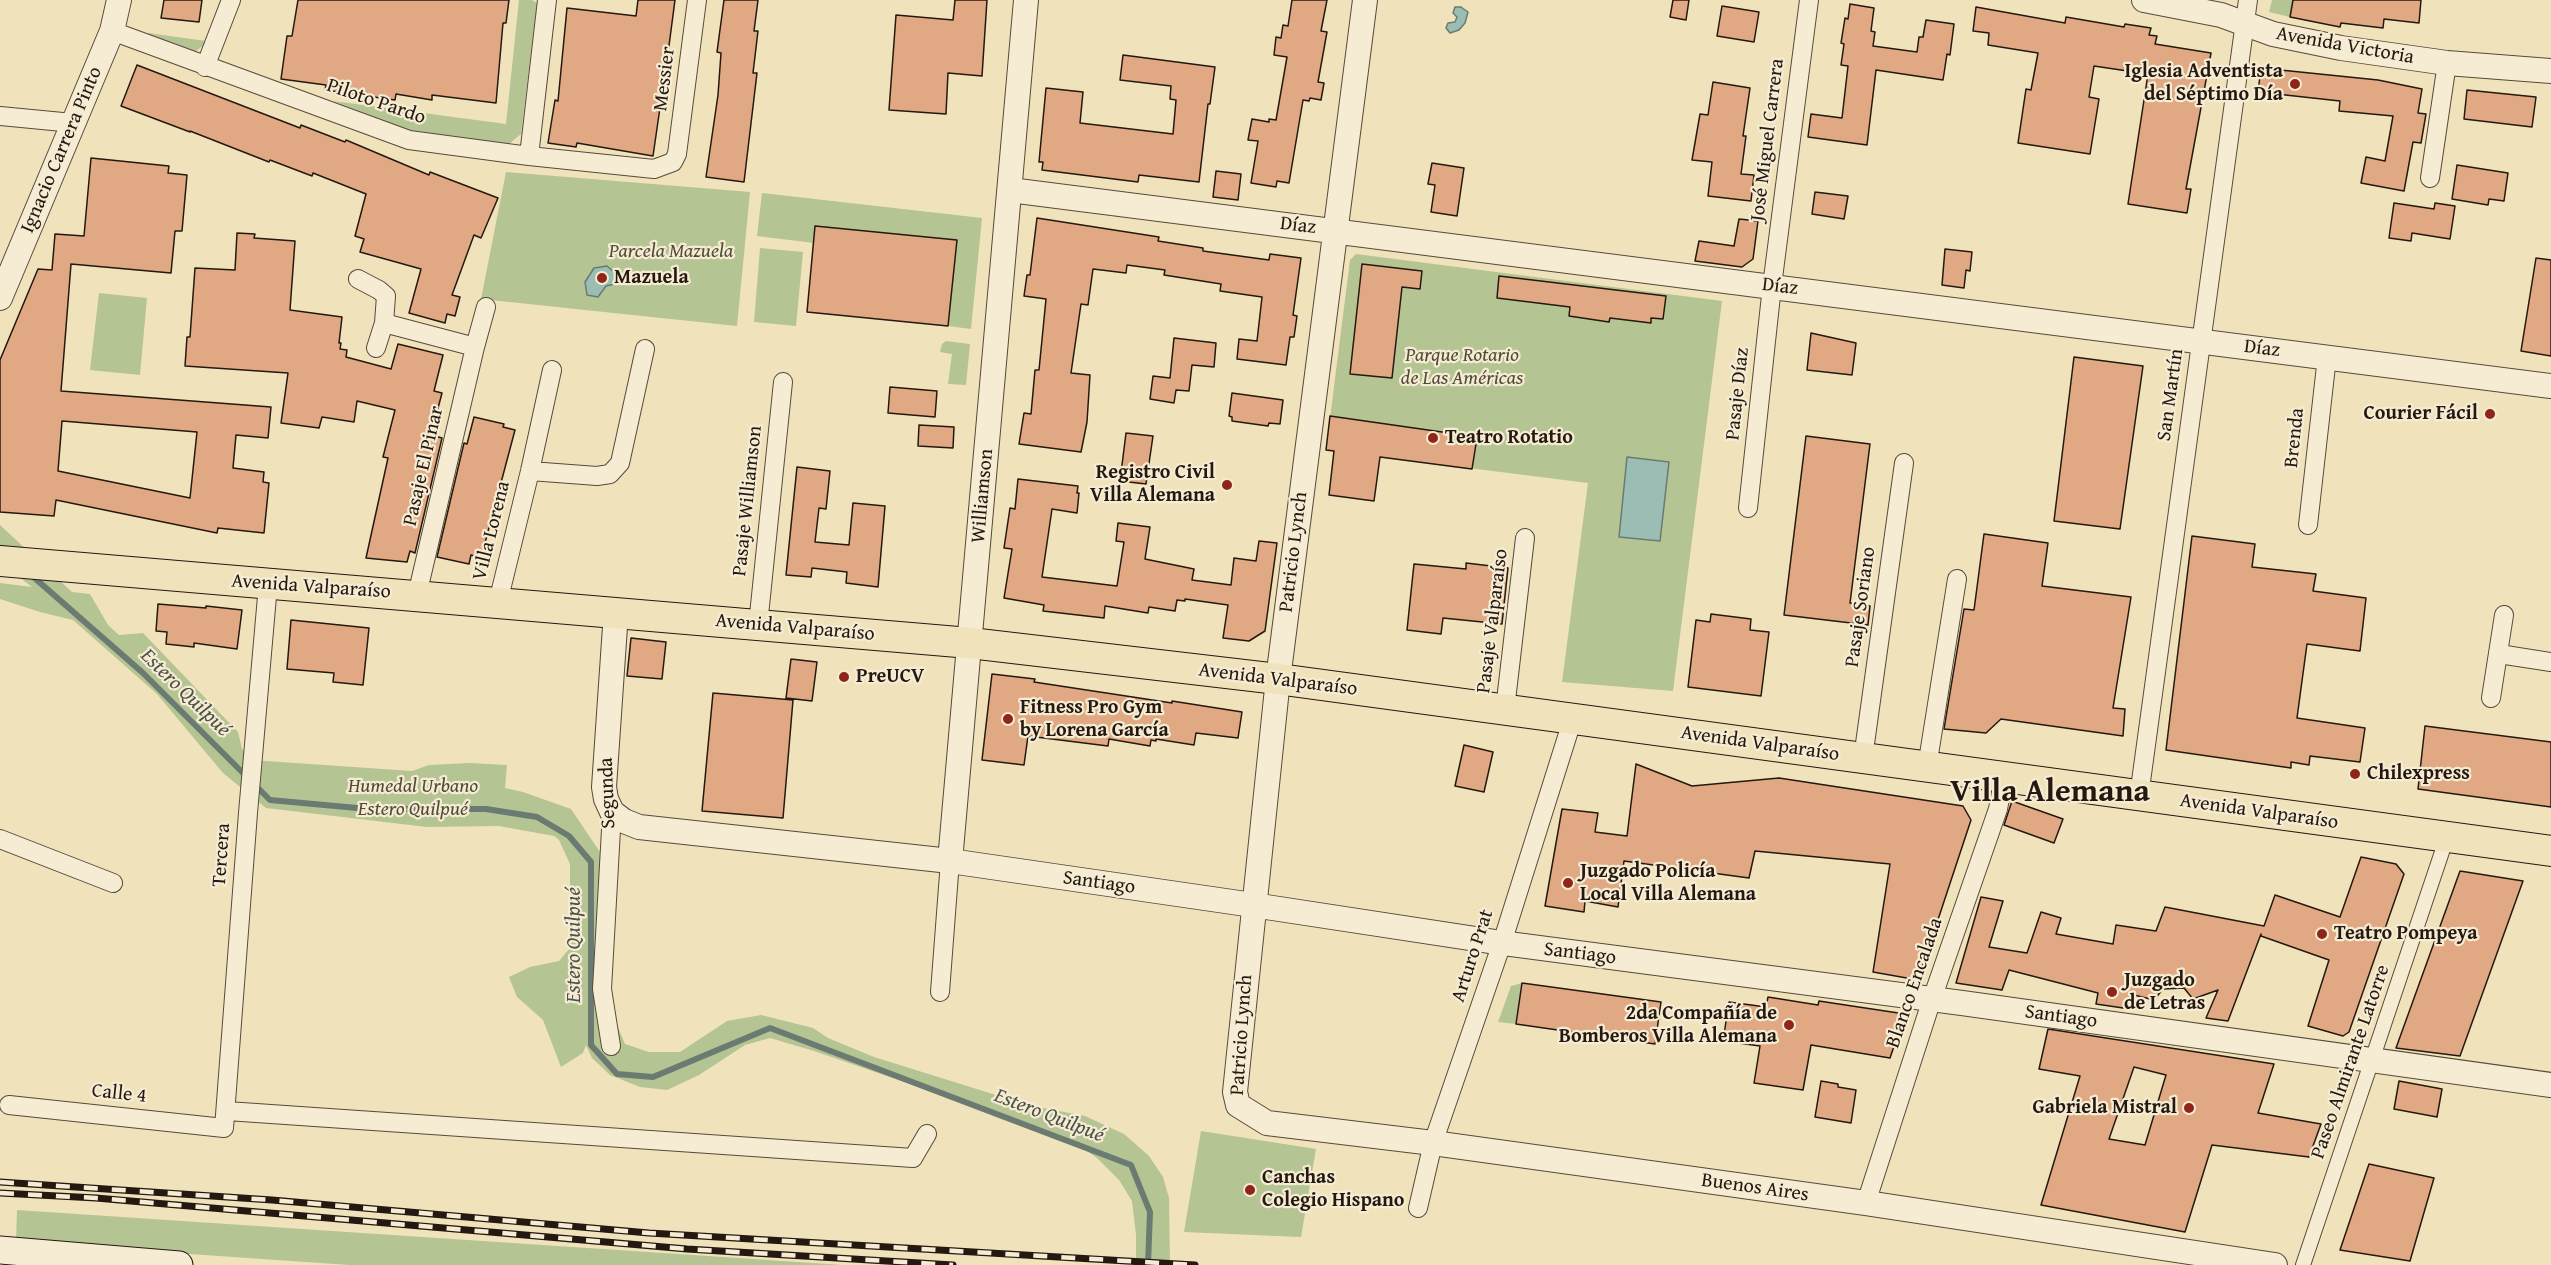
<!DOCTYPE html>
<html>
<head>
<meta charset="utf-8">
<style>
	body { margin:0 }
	canvas { display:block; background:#f0e2bb }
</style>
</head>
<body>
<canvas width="2551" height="1265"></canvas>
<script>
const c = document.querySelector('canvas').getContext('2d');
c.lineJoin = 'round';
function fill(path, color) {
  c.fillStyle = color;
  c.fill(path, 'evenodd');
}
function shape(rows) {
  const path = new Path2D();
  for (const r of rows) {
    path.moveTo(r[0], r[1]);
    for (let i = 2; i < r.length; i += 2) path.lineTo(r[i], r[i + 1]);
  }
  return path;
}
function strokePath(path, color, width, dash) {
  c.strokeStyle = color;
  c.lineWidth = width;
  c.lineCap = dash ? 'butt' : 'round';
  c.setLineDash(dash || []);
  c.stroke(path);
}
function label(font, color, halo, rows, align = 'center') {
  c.font = font + ' "Gentium Book Plus",serif';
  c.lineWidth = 4.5;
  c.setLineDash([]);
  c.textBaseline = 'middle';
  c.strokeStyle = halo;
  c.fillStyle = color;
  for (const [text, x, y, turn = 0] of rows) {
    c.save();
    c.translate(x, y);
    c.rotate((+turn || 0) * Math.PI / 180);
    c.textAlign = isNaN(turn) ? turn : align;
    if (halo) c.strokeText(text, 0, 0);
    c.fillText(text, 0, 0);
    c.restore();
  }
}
fill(shape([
	[519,0,532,0,537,3,521,134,509,144,408,130,333,101,506,124],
	[2272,0,2293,0,2290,17,2269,12],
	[148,33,206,41,205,44,196,51,189,51,147,37],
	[506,172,750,192,737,326,481,299],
	[762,193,982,218,971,329,948,326,956,240,815,226,814,243,757,236],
	[760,248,803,252,796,326,754,322],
	[1356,254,1722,301,1673,691,1562,682,1588,483,1326,450,1350,260],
	[99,293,147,298,140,375,90,370],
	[946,341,970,344,966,385,948,384,952,354,940,352,942,344],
	[0,525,72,592,90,594,108,625,119,635,143,633,238,732,242,749,251,760,412,771,429,765,469,763,507,765,505,788,523,792,571,809,606,861,606,999,625,1044,649,1052,680,1052,727,1021,761,1015,813,1028,828,1038,874,1057,1028,1105,1085,1116,1124,1134,1149,1156,1163,1177,1169,1198,1170,1265,1136,1265,1136,1235,1132,1201,1119,1180,1097,1158,1070,1139,814,1051,770,1038,745,1045,699,1075,667,1090,640,1087,610,1075,592,1058,586,1045,583,1053,561,1067,543,1020,517,997,509,977,530,967,559,961,570,948,570,864,559,840,554,836,499,826,427,827,266,808,223,773,157,694,73,620,40,612,0,599,0,583,32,587,0,562],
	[1522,983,1516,1024,1498,1022,1511,986],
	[1201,1131,1316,1149,1301,1237,1184,1232],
	[17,1210,843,1265,349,1265,16,1242]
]), '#b5c493');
const water = shape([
	[1455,7,1461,7,1468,12,1465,23,1459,30,1450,33,1446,28,1448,23,1455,22,1457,17,1453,13,1455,7],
	[607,266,615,273,615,284,606,286,598,297,587,295,585,282,594,268,607,266],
	[1627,457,1669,462,1660,541,1619,537,1627,457]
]);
fill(water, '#9abdb4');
strokePath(water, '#6b7b72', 1.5);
strokePath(shape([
	[30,574,143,673,248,778],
	[255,785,270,800,368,809,486,809,537,817,569,836,591,862,591,1045,617,1074,653,1077,770,1028,1131,1165,1150,1212,1148,1265]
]), '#6b7b72', 6);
const building = shape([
	[164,0,202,0,199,22,161,18,164,0],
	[298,0,509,0,506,23,503,23,496,103,432,95,432,100,396,94,395,100,325,90,326,85,281,79,287,36,292,36,298,0],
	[638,0,675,0,667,61,670,61,666,87,663,87,653,156,577,143,576,147,548,143,555,100,558,101,567,8,636,16,638,0],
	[724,0,758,0,754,31,758,31,753,73,757,73,744,182,706,177,718,95,721,53,717,52,724,0],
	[955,0,987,0,982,76,948,73,946,114,889,110,896,15,953,20,955,0],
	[1292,0,1327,0,1321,31,1327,32,1318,82,1324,83,1321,100,1310,98,1309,101,1303,100,1289,183,1277,181,1276,187,1251,183,1258,141,1248,140,1252,119,1269,122,1269,119,1276,120,1287,57,1274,55,1276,37,1281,38,1283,25,1288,26,1292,0],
	[1673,0,1689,0,1686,20,1670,17,1673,0],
	[2293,0,2421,0,2419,23,2384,19,2383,28,2341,23,2340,27,2290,17,2293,0],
	[1850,4,1874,8,1871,31,1875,32,1873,46,1917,52,1919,37,1923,37,1926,20,1954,24,1950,55,1947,54,1943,80,1876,70,1867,145,1808,137,1811,114,1842,118,1848,66,1841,65,1844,44,1841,43,1845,18,1848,19,1850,4],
	[1722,6,1759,12,1754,42,1717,36,1722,6],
	[1976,7,2065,23,2066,17,2124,27,2125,24,2151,28,2149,35,2157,36,2155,44,2211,53,2186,189,2191,189,2187,213,2128,204,2148,74,2094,66,2089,97,2099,99,2090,154,2018,143,2026,89,2031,90,2038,53,1988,45,1989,33,1973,31,1976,7],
	[1123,55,1215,67,1210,104,1208,104,1199,182,1139,175,1138,182,1042,170,1043,162,1039,162,1046,88,1083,92,1080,123,1173,134,1176,100,1170,99,1171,86,1120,80,1123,55],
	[137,65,300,128,301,125,345,142,346,140,429,175,430,172,498,198,481,238,474,235,452,295,460,297,455,316,447,314,445,323,409,313,421,269,360,252,364,239,355,236,366,194,313,173,312,176,270,160,269,162,190,131,190,132,121,106,137,65],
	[2261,68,2378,80,2422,89,2418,113,2426,114,2421,143,2413,142,2404,191,2361,183,2366,157,2385,161,2393,116,2339,111,2340,101,2258,92,2261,68],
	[1713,82,1750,88,1743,136,1746,136,1741,174,1754,175,1751,201,1708,196,1712,162,1692,160,1700,114,1708,115,1713,82],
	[2467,90,2536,97,2532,127,2464,119,2467,90],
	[91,158,169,166,168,173,187,175,182,231,175,231,171,273,71,264,61,391,271,407,268,438,236,435,233,468,264,472,263,482,269,483,264,533,218,528,217,533,56,500,54,516,0,512,0,360,38,269,52,270,55,234,84,236,91,158],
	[62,421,197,432,190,498,58,471,62,421],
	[1432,163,1464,168,1457,216,1431,212,1435,185,1428,184,1432,163],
	[2457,165,2508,173,2504,201,2489,199,2488,205,2452,199,2457,165],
	[1216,171,1241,174,1238,200,1213,197,1216,171],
	[1815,192,1848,196,1844,219,1812,214,1815,192],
	[2394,203,2434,209,2435,203,2455,206,2450,239,2412,233,2411,241,2389,238,2394,203],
	[1037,218,1159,237,1158,241,1203,248,1203,251,1269,260,1270,254,1301,258,1293,315,1297,316,1294,337,1290,337,1286,365,1237,359,1239,339,1257,341,1262,297,1220,291,1221,284,1164,275,1165,270,1127,265,1126,273,1093,269,1088,305,1081,304,1071,373,1090,375,1087,422,1081,452,1019,444,1024,413,1031,414,1035,370,1039,370,1046,299,1024,296,1027,275,1030,275,1037,218],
	[1739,219,1758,221,1753,259,1742,267,1695,261,1699,241,1734,246,1739,219],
	[815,226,957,240,948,326,807,312,815,226],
	[237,233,255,234,254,238,295,241,290,310,342,317,339,343,341,343,340,349,347,350,346,357,391,369,398,344,443,355,434,391,442,393,431,435,442,438,415,553,410,551,407,562,366,558,388,458,383,457,395,410,357,401,354,422,322,417,319,428,281,423,288,373,185,366,187,337,190,337,195,268,235,270,237,233],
	[1945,249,1972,252,1970,271,1966,270,1964,288,1942,285,1945,249],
	[2536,258,2551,260,2551,356,2521,351,2536,258],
	[1362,264,1422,271,1420,289,1402,287,1392,378,1350,374,1362,264],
	[1499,276,1666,296,1663,319,1651,318,1651,323,1610,318,1609,322,1569,316,1570,307,1497,298,1499,276],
	[1811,333,1856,343,1852,375,1807,370,1811,333],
	[1174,338,1216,343,1214,367,1192,365,1189,391,1176,390,1174,403,1150,399,1153,376,1170,378,1174,338],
	[2074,357,2143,366,2120,529,2054,521,2074,357],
	[890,387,937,391,935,417,888,413,890,387],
	[1232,393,1283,400,1280,424,1269,423,1268,426,1232,421,1232,417,1229,416,1232,393],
	[1330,416,1449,433,1448,439,1476,444,1472,469,1380,457,1374,501,1329,495,1334,451,1326,450,1330,416],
	[474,417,504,424,503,427,515,430,481,558,471,555,469,564,437,557,464,443,467,444,474,417],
	[919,425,954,427,953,448,918,446,919,425],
	[1126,433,1153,436,1146,484,1120,481,1126,433],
	[1806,436,1870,444,1850,603,1870,606,1868,625,1784,615,1806,436],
	[797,467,830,471,826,509,819,508,815,542,849,545,853,503,885,506,878,587,846,583,847,572,812,568,811,577,786,575,797,467],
	[1018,479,1078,486,1077,493,1079,493,1077,513,1052,509,1042,577,1117,586,1124,542,1116,541,1118,523,1150,527,1145,559,1194,569,1192,580,1231,585,1234,558,1256,561,1259,541,1277,543,1265,631,1249,641,1223,638,1228,605,1185,599,1185,601,1177,600,1175,611,1149,607,1148,613,1105,606,1104,618,1043,611,1044,605,1004,598,1012,549,1004,548,1010,508,1015,509,1018,479],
	[1984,534,2048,543,2042,586,2131,597,2113,708,2125,709,2123,736,2001,719,1986,733,1944,729,1964,609,1974,610,1984,534],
	[2192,536,2255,544,2252,567,2316,574,2313,591,2366,598,2360,651,2307,644,2297,718,2365,728,2360,762,2310,756,2309,765,2291,762,2291,768,2166,750,2192,536],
	[1466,563,1508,568,1502,624,1443,618,1441,634,1407,630,1414,564,1466,569,1466,563],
	[158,604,206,608,206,606,242,610,237,649,194,643,194,647,166,644,167,632,156,631,158,604],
	[1711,614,1751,619,1750,630,1769,632,1761,696,1688,687,1696,620,1710,622,1711,614],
	[291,620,369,628,363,685,333,682,334,673,287,669,291,620],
	[631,638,666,642,662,679,627,676,631,638],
	[791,659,817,662,812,701,786,698,791,659],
	[992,674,1035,679,1034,682,1172,703,1172,701,1242,712,1238,738,1196,733,1194,745,1156,739,1156,741,1151,740,1150,746,1109,739,1108,746,1028,736,1024,765,982,760,992,674],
	[713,693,793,700,783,818,702,811,713,693],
	[2425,726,2551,742,2551,807,2418,789,2425,726],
	[1464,745,1493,752,1484,792,1455,786,1464,745],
	[1636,764,1692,786,1779,778,1963,806,1971,820,1918,980,1873,972,1890,864,1755,851,1749,878,1624,861,1618,907,1585,901,1584,912,1545,906,1562,809,1598,813,1595,832,1627,836,1636,764],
	[2012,801,2063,819,2054,843,2004,825,2012,801],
	[2361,857,2396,864,2404,874,2349,1032,2343,1036,2308,1026,2329,960,2261,936,2261,934,2228,1021,2206,1018,2218,990,2193,999,2184,988,2163,989,2154,1000,2134,995,2130,1009,2096,1004,2098,993,2009,970,2002,990,1956,983,1981,897,2003,901,1989,947,2027,953,2041,912,2061,918,2056,934,2113,944,2116,925,2156,931,2165,907,2264,926,2275,895,2340,917,2361,857],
	[2460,871,2523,881,2460,1056,2396,1048,2460,871],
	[1522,983,1661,1002,1655,1044,1516,1024,1522,983],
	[1768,997,1818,1005,1819,1001,1905,1014,1890,1058,1811,1045,1803,1090,1754,1083,1760,1046,1723,1041,1729,1002,1766,1007,1768,997],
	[2048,1029,2274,1064,2258,1113,2321,1124,2309,1157,2212,1145,2185,1232,2041,1205,2080,1076,2039,1069,2048,1029],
	[2134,1067,2166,1075,2145,1145,2109,1139,2134,1067],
	[1821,1081,1838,1084,1838,1087,1856,1090,1851,1123,1815,1117,1821,1081],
	[2399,1081,2442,1089,2437,1117,2394,1109,2399,1081],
	[2369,1164,2434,1178,2410,1261,2340,1250,2369,1164]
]);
fill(building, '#e1a983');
strokePath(building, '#241810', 1.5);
const pedestrian = shape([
	[2303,1265,2447,837]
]);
const minor = shape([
	[112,31,409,140,529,156,654,169,673,162,677,154,697,0],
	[205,67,231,0],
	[0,116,73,123],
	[529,156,547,0],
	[2430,178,2447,63],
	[358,279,379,290,386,296,384,323,475,347],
	[376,348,384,323],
	[530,471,597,476,610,474,620,463,645,349],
	[1748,508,1772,286,1809,0],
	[2308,525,2327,357],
	[417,595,475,347,486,307],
	[498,602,530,471,552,370],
	[758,625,783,382],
	[2499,654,2551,662],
	[2491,698,2504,615],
	[1505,709,1525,538],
	[1863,758,1904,463],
	[1927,767,1957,579],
	[2139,796,2248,0],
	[0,839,113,883],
	[940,992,950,861],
	[611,1046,602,989,612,812],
	[9,1105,224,1128,248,813,268,585],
	[227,1111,913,1158,927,1134],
	[1866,1203,1932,999,1998,809,2004,777],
	[1418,1208,1433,1143,1502,943,1573,718]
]);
const tertiary = shape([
	[1365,0,1278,679,1235,1092,1238,1105,1267,1123,1433,1143,1866,1203,2275,1265],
	[2144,0,2221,15,2273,34,2341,48,2447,63,2551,71],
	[1010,190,2551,386],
	[0,298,112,31,119,0],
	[616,612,604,787,606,799,612,812,624,821,639,827,950,861,1253,905,1502,943,1962,1003,2551,1085],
	[950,861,1026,0]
]);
const secondary = shape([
	[0,1250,179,1265]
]);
const primary = shape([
	[0,561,970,643,1278,679,2551,851]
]);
strokePath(pedestrian, '#574a3b', 16);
strokePath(minor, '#574a3b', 20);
strokePath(tertiary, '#574a3b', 26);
strokePath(secondary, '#241810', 29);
strokePath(primary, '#241810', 32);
strokePath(pedestrian, '#f5ecd3', 14);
strokePath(minor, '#f5ecd3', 18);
strokePath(tertiary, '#f5ecd3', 24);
strokePath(secondary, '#f5ecd3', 27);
strokePath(primary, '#f0e2bb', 30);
const rail = shape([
	[0,1182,272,1200,649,1233,1195,1265],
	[0,1193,96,1198,687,1249,953,1265]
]);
strokePath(rail, '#241810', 7);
strokePath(rail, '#f5ecd3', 4.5, [14]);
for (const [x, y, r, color] of [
	[2295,84,6,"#8f2418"],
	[602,278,6,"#8f2418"],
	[2490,414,6,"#8f2418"],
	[1433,438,6,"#8f2418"],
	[1227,485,6,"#8f2418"],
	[844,677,6,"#8f2418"],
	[1008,719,6,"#8f2418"],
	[2355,774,6,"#8f2418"],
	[1568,883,6,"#8f2418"],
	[2322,934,6,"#8f2418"],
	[2112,992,6,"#8f2418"],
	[1789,1025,6,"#8f2418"],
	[2189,1108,6,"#8f2418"],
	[1250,1190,6,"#8f2418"]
]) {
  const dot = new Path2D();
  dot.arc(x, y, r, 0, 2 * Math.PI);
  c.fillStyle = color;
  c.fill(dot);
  strokePath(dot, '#f5ecd3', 2);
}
label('20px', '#241810', '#f5ecd3', [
	["Avenida Victoria",2345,46,10],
	["Messier",665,79,-83],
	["Piloto Pardo",376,102,19],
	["José Miguel Carrera",1768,140,-83],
	["Ignacio Carrera Pinto",62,150,-67],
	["Díaz",1298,226,7],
	["Díaz",1780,287,7],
	["Díaz",2262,349,7],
	["Pasaje Díaz",1738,394,-84],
	["San Martín",2171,395,-82],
	["Brenda",2295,438,-84],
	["Pasaje El Pinar",424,466,-77],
	["Williamson",983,496,-85],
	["Pasaje Williamson",748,501,-84],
	["Villa Lorena",492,531,-76],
	["Patricio Lynch",1294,552,-83],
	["Avenida Valparaíso",311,587,4],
	["Pasaje Soriano",1861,607,-82],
	["Pasaje Valparaíso",1493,621,-83],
	["Avenida Valparaíso",795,628,5],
	["Avenida Valparaíso",1278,680,7],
	["Avenida Valparaíso",1760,744,8],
	["Segunda",608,793,-92],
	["Avenida Valparaíso",2259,812,8],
	["Tercera",222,855,-86],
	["Santiago",1099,883,8],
	["Santiago",1580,954,7],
	["Arturo Prat",1473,956,-72],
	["Blanco Encalada",1915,983,-71],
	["Santiago",2061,1017,8],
	["Patricio Lynch",1242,1035,-86],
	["Paseo Almirante Latorre",2351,1062,-71],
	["Calle 4",119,1094,6],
	["Buenos Aires",1755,1188,8]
]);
label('bold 20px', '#241810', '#f5ecd3', [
	["Iglesia Adventista",2283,72,"right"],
	["del Séptimo Día",2283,95,"right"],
	["Mazuela",614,278],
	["Courier Fácil",2478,414,"right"],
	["Teatro Rotatio",1445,438],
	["Registro Civil",1215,473,"right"],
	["Villa Alemana",1215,496,"right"],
	["PreUCV",856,677],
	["Fitness Pro Gym",1020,708],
	["by Lorena García",1020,731],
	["Chilexpress",2367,774],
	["Juzgado Policía",1580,872],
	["Local Villa Alemana",1580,895],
	["Teatro Pompeya",2334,934],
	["Juzgado",2124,981],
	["de Letras",2124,1004],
	["2da Compañía de",1777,1014,"right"],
	["Bomberos Villa Alemana",1777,1037,"right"],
	["Gabriela Mistral",2177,1108,"right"],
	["Canchas",1262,1178],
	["Colegio Hispano",1262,1201]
], 'left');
label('italic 20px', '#504c37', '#f5ecd3', [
	["Parcela Mazuela",671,252],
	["Parque Rotario",1462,356],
	["de Las Américas",1462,379],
	["Humedal Urbano",413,787],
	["Estero Quilpué",413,810]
]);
label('italic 21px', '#4d5249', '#f5ecd3', [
	["Estero Quilpué",185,693,44],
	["Estero Quilpué",575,945,-90],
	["Estero Quilpué",1049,1116,21]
]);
label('bold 32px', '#241810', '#f5ecd3', [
	["Villa Alemana",2050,793]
]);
</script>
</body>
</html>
